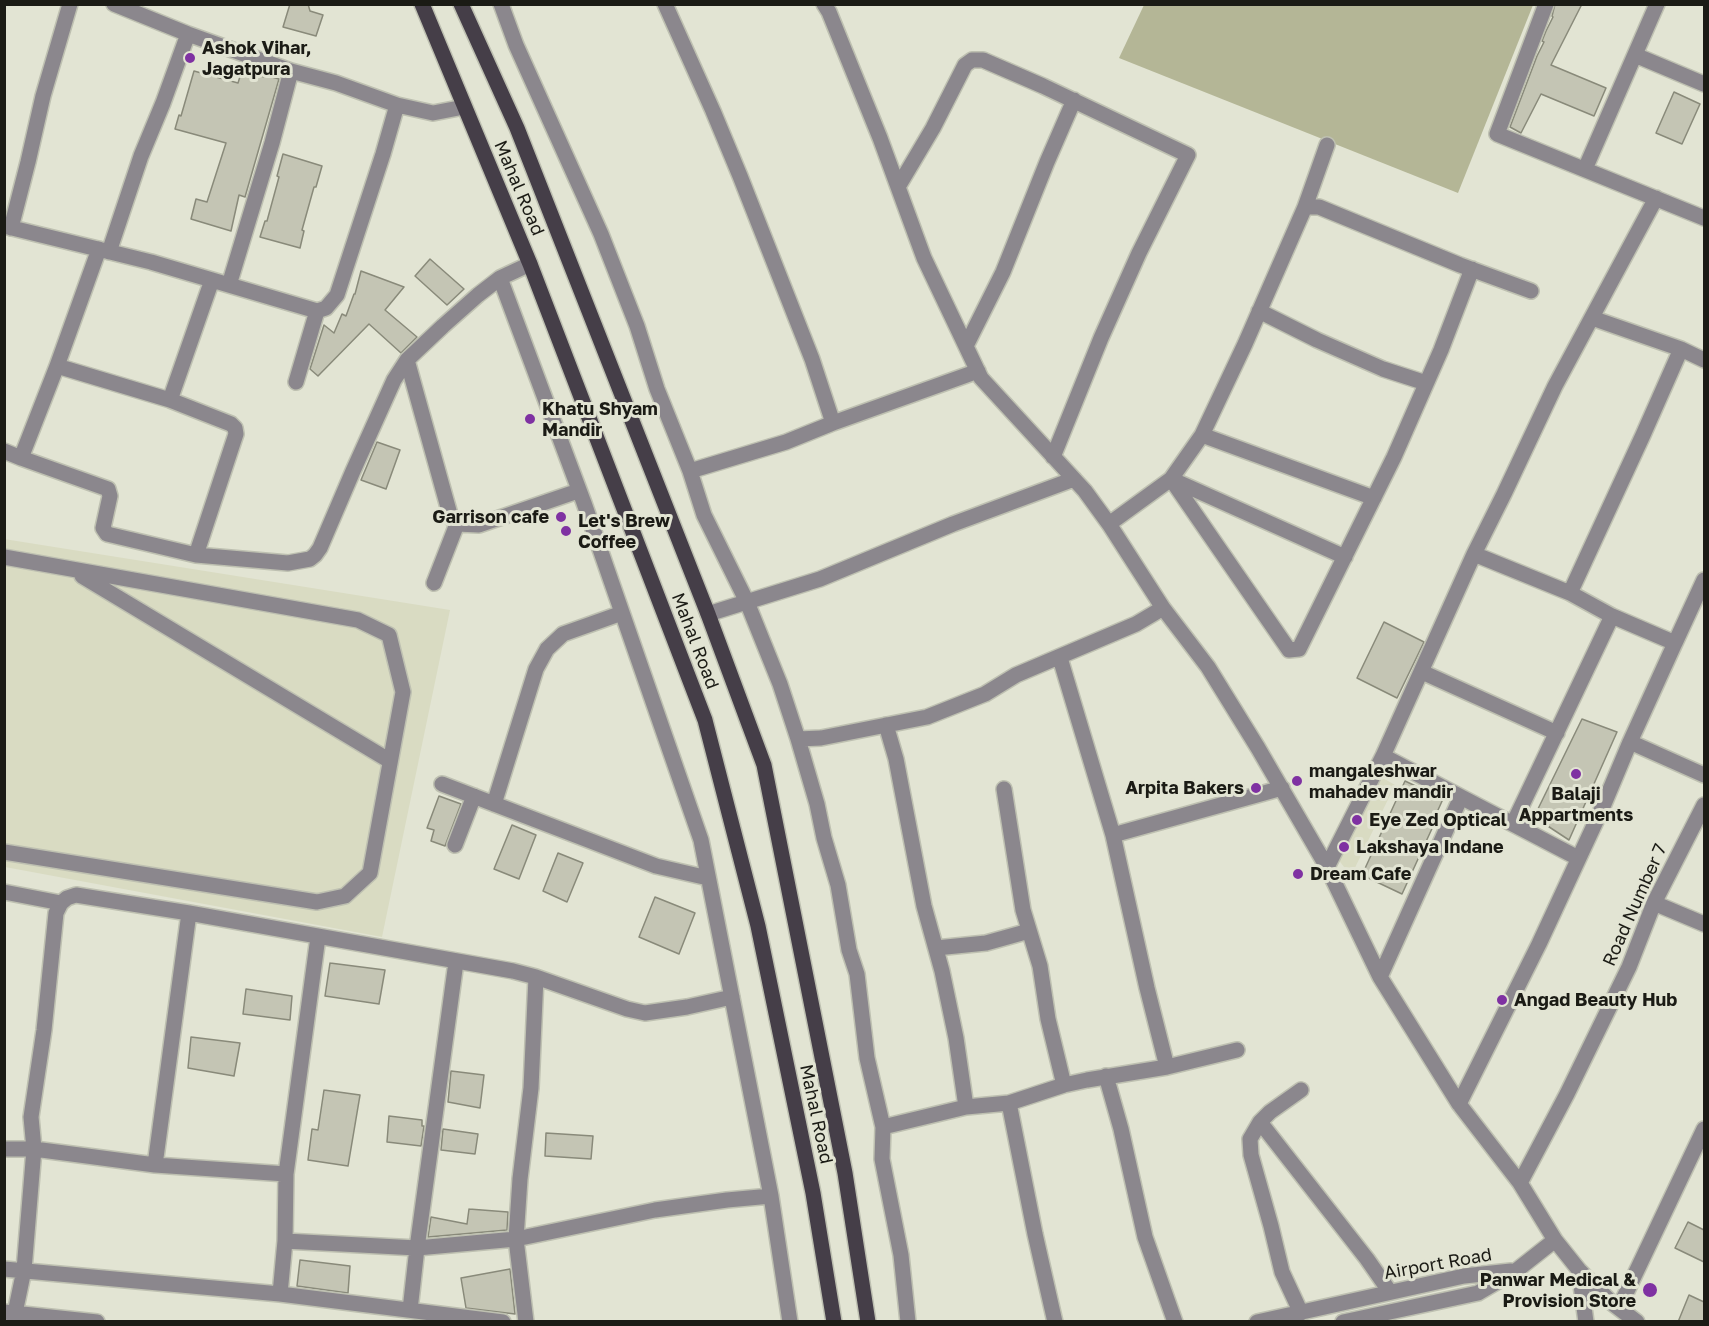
<!DOCTYPE html>
<html>
<head>
<meta charset="utf-8">
<style>
	body { margin:0 }
	#map { position:relative; width:1709px; height:1326px; overflow:hidden; background:#e2e4d3; font-family:"Golos Text",sans-serif }
	canvas { display:block }
	.frame { position:absolute; inset:0; border:6px solid #1b1b15; pointer-events:none }
</style>
</head>
<body>
<div id="map">
<canvas width="1709" height="1326"></canvas>
<div class="frame"></div>
</div>
<script>
const c = document.querySelector('canvas').getContext('2d');
c.lineJoin = 'round';
function fill(path, color) {
  c.fillStyle = color;
  c.fill(path, 'evenodd');
}
function shape(rows) {
  const path = new Path2D();
  for (const r of rows) {
    path.moveTo(r[0], r[1]);
    for (let i = 2; i < r.length; i += 2) path.lineTo(r[i], r[i + 1]);
  }
  return path;
}
function strokePath(path, color, width, dash) {
  c.strokeStyle = color;
  c.lineWidth = width;
  c.lineCap = dash ? 'butt' : 'round';
  c.setLineDash(dash || []);
  c.stroke(path);
}
function label(font, color, halo, rows, align = 'center') {
  c.font = font + ' "Golos Text",sans-serif';
  c.lineWidth = 6;
  c.setLineDash([]);
  c.textBaseline = 'middle';
  c.strokeStyle = halo;
  c.fillStyle = color;
  for (const [text, x, y, turn = 0] of rows) {
    c.save();
    c.translate(x, y);
    c.rotate((+turn || 0) * Math.PI / 180);
    c.textAlign = isNaN(turn) ? turn : align;
    if (halo) c.strokeText(text, 0, 0);
    c.fillText(text, 0, 0);
    c.restore();
  }
}
fill(shape([
	[4,539,450,610,382,937,5,867],
	[1374,773,1395,785,1351,876,1334,854]
]), '#d9dbc2');
fill(shape([
	[1144,5,1533,5,1458,193,1119,58]
]), '#b4b696');
const building = shape([
	[290,4,308,4,310,11,323,15,316,36,283,27,290,4],
	[1555,4,1582,4,1551,65,1606,88,1594,116,1541,94,1521,133,1510,127,1537,56,1544,42,1542,41,1546,31,1553,17,1552,16,1555,4],
	[242,70,264,77,265,75,279,79,245,197,239,195,231,231,191,219,196,199,207,202,226,143,175,129,179,115,181,116,194,71,238,83,242,70],
	[1674,92,1700,104,1682,144,1656,133,1674,92],
	[283,154,322,166,316,187,314,187,302,230,304,231,300,248,260,237,265,221,267,221,279,177,277,176,283,154],
	[430,259,464,289,447,305,415,276,430,259],
	[361,271,404,287,385,310,417,337,401,353,369,324,318,376,310,369,324,325,334,333,342,314,346,316,354,294,355,294,361,271],
	[377,442,400,450,386,489,361,480,377,442],
	[1384,622,1424,642,1397,698,1357,678,1384,622],
	[1582,719,1617,732,1569,840,1534,817,1582,719],
	[1405,781,1443,799,1433,821,1435,822,1402,894,1362,875,1405,781],
	[439,796,461,804,445,846,431,841,434,830,427,828,439,796],
	[512,825,536,835,519,879,494,869,512,825],
	[558,853,583,863,567,902,543,891,558,853],
	[655,897,695,913,679,954,639,937,655,897],
	[330,963,385,970,379,1004,325,996,330,963],
	[246,989,292,996,290,1020,243,1014,246,989],
	[191,1037,240,1043,234,1076,188,1068,191,1037],
	[451,1071,484,1075,480,1108,448,1102,451,1071],
	[324,1090,360,1095,348,1166,308,1160,312,1129,318,1130,324,1090],
	[389,1116,422,1120,422,1126,424,1126,421,1146,387,1142,389,1116],
	[443,1129,478,1134,475,1154,441,1150,443,1129],
	[546,1133,593,1136,591,1159,545,1156,546,1133],
	[469,1209,508,1212,507,1230,428,1237,431,1217,467,1224,469,1209],
	[1688,1222,1704,1230,1704,1262,1675,1248,1688,1222],
	[300,1260,350,1266,348,1293,297,1286,300,1260],
	[510,1269,515,1314,466,1308,461,1278,510,1269],
	[1689,1295,1704,1302,1704,1322,1678,1322,1689,1295]
]);
fill(building, '#c4c5b4');
strokePath(building, '#898a7a', 1.5);
const minor = shape([
	[114,4,188,34,291,71,336,83,397,105],
	[501,4,516,45,601,234,637,326,657,389,690,471,704,515,747,602,780,684,798,739,817,804,824,838,838,885,849,950,857,974,867,1058,883,1127,882,1159,901,1255,908,1322],
	[665,4,713,111,740,176,812,359,833,423],
	[824,4,829,12,880,138,924,258,981,378,1085,491,1109,524,1163,608,1208,667,1258,748,1327,867,1380,977,1459,1104,1520,1183,1555,1240],
	[1546,4,1497,134,1704,218],
	[1635,55,1704,84],
	[1585,169,1657,4],
	[898,187,933,128,965,65,972,60,983,60,1043,86,1188,155,1139,253,1101,338,1053,457],
	[1305,207,1319,207,1460,265,1531,291],
	[4,226,151,262,317,311,326,308,337,295,383,154,397,105,433,113,464,107],
	[11,228,28,162,43,96,70,4],
	[109,252,141,156,163,103,188,34],
	[530,264,500,278,584,503,701,840,771,1196,790,1322],
	[229,285,272,143,291,71],
	[1259,311,1317,340,1383,369,1426,383],
	[1592,318,1681,349,1704,360],
	[966,346,1003,272,1047,162,1074,100],
	[407,360,451,518,457,524,479,525,578,491],
	[296,382,317,311],
	[170,400,212,280],
	[1202,435,1374,498],
	[4,451,21,458,57,366,99,249],
	[21,458,108,489,110,496,103,528,107,534,196,555,236,434,235,428,231,424,170,400,57,366],
	[690,471,786,442,833,423,978,371],
	[1171,479,1289,650,1299,649,1394,457,1441,350,1472,269],
	[1171,479,1345,557],
	[1109,524,1171,479,1202,435,1245,344,1305,207,1327,145],
	[1474,554,1570,593],
	[196,555,288,563,310,559,315,555,320,548,353,471,394,380,407,360,443,326,478,295,500,278],
	[4,557,358,620,389,635,403,692,370,873,345,896,317,902,4,852],
	[82,576,390,761],
	[434,583,457,524],
	[708,614,820,579,953,524,1074,479],
	[1675,643,1704,580],
	[1060,658,1113,835,1147,988,1167,1067],
	[1422,672,1557,733],
	[886,725,896,759,924,906,942,971,956,1038,966,1107],
	[798,739,821,738,927,717,985,694,1016,675,1136,624,1163,608],
	[1630,742,1704,775],
	[1383,756,1461,797],
	[442,784,656,866,708,878],
	[1004,789,1023,910,1040,966,1048,1019,1064,1085],
	[494,804,536,669,547,649,563,634,622,613],
	[1513,824,1612,616],
	[1113,835,1282,788],
	[455,845,474,796],
	[1327,867,1383,756,1474,554,1504,494,1555,386,1656,198],
	[4,892,61,903],
	[1654,903,1704,924],
	[936,948,986,943,1029,931],
	[456,962,417,1248,516,1239,655,1210,727,1200,771,1196],
	[1380,977,1461,797,1578,858],
	[1106,1076,1121,1129,1145,1237,1175,1322],
	[1009,1103,1035,1234,1055,1322],
	[1459,1104,1539,944,1604,804,1630,742,1675,643,1612,616,1570,593,1643,435,1681,349],
	[1260,1122,1367,1259,1390,1292],
	[883,1127,966,1107,1009,1103,1064,1085,1087,1080,1167,1067,1237,1050],
	[4,1149,34,1149,155,1165,286,1174],
	[155,1165,189,913],
	[1520,1183,1567,1094,1629,967,1654,903,1704,805],
	[285,1241,417,1248,410,1310],
	[4,1269,280,1294,503,1322],
	[1579,1270,1586,1322],
	[280,1294,285,1241,286,1174,318,937],
	[1619,1308,1704,1129],
	[4,1312,97,1322],
	[15,1313,24,1270,34,1149,31,1117,44,1030,56,913,61,903,67,898,76,895,189,913,513,971,536,977,627,1009,645,1013,687,1007,732,997],
	[1301,1313,1282,1272,1271,1226,1251,1155,1250,1139,1260,1122,1270,1112,1301,1090],
	[526,1322,516,1239,520,1179,531,1088,536,977],
	[1257,1322,1464,1276,1511,1271],
	[1343,1322,1478,1293,1517,1270,1555,1240,1579,1270,1612,1303,1637,1322]
]);
const major = shape([
	[422,4,530,264,705,720,758,926,813,1193,834,1322],
	[461,4,517,128,708,614,764,765,845,1173,868,1322]
]);
strokePath(minor, '#bec0b1', 18);
strokePath(major, '#bec0b1', 18);
strokePath(minor, '#8b878d', 15);
strokePath(major, '#453e48', 15);
for (const [x, y, r, color] of [
	[190,58,6,"#7f31a2"],
	[530,419,6,"#7f31a2"],
	[561,517,6,"#7f31a2"],
	[566,531,6,"#7f31a2"],
	[1576,774,6,"#7f31a2"],
	[1297,781,6,"#7f31a2"],
	[1256,788,6,"#7f31a2"],
	[1357,820,6,"#7f31a2"],
	[1344,847,6,"#7f31a2"],
	[1298,874,6,"#7f31a2"],
	[1502,1000,6,"#7f31a2"],
	[1650,1290,8,"#7f31a2"]
]) {
  const dot = new Path2D();
  dot.arc(x, y, r, 0, 2 * Math.PI);
  c.fillStyle = color;
  c.fill(dot);
  strokePath(dot, '#e2e4d3', 2);
}
label('bold 18px', '#1b1b15', '#e2e4d3', [
	["Ashok Vihar,",202,48],
	["Jagatpura",202,69],
	["Khatu Shyam",542,409],
	["Mandir",542,430],
	["Garrison cafe",549,517,"right"],
	["Let's Brew",578,521],
	["Coffee",578,542],
	["mangaleshwar",1309,771],
	["mahadev mandir",1309,792],
	["Arpita Bakers",1244,788,"right"],
	["Balaji",1576,794,"center"],
	["Appartments",1576,815,"center"],
	["Eye Zed Optical",1369,820],
	["Lakshaya Indane",1356,847],
	["Dream Cafe",1310,874],
	["Angad Beauty Hub",1514,1000],
	["Panwar Medical &",1636,1280,"right"],
	["Provision Store",1636,1301,"right"]
], 'left');
label('18px', '#1b1b15', '#e2e4d3', [
	["Mahal Road",519,188,67],
	["Mahal Road",695,641,69],
	["Road Number 7",1635,905,-66],
	["Mahal Road",816,1114,78],
	["Airport Road",1438,1264,-10]
]);
</script>
</body>
</html>
